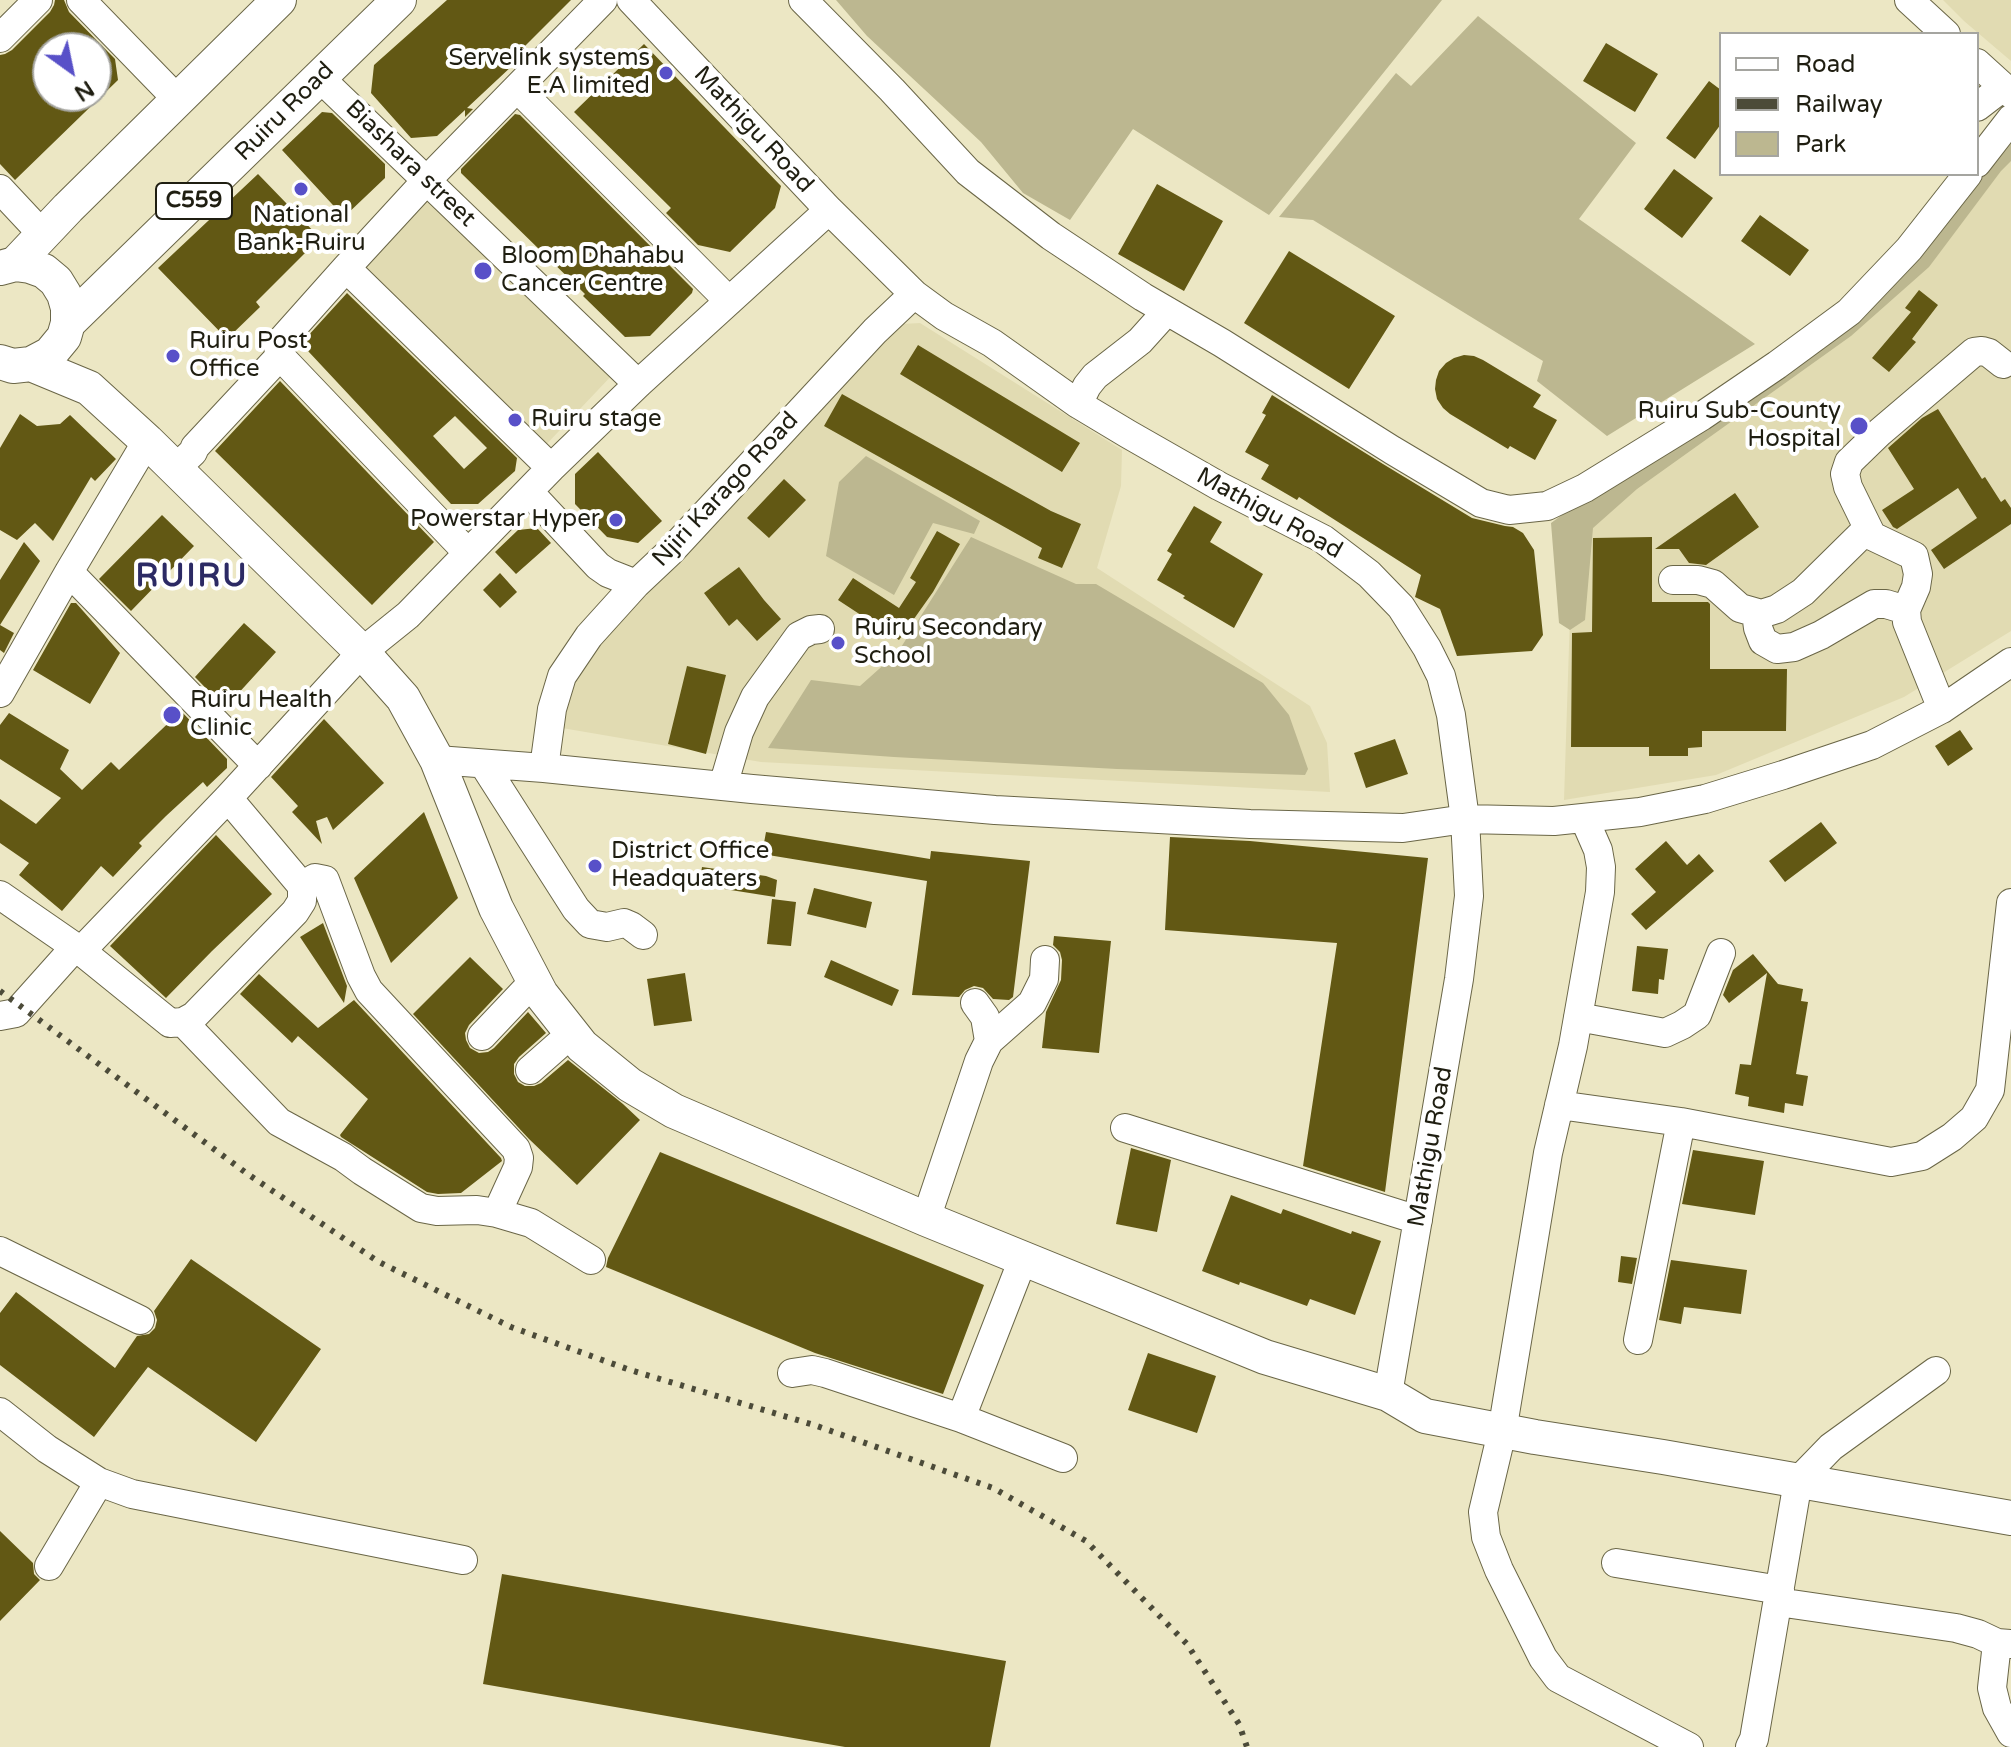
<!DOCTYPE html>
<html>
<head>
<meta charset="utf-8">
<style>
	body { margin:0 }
	#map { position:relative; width:2011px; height:1747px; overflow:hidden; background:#ece7c4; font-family:"Varela Round",sans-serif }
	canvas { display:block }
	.legend { position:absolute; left:1719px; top:32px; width:260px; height:144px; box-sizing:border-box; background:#fff; border:2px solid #a5a5a0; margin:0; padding:10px 14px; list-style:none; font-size:24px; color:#1f1e11 }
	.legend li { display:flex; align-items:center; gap:16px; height:40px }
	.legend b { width:40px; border:2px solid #a5a5a0 }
	.north { position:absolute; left:32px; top:32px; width:80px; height:80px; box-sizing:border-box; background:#fff; border:2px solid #a5a5a0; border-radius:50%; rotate:147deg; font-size:22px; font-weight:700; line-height:32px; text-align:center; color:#1f1e11 }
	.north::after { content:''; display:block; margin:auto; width:28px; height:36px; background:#5850c8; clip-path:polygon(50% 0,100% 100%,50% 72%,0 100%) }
</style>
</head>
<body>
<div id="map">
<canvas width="2011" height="1747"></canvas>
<ul class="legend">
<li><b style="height:10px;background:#fff"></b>Road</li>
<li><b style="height:10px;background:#4c4b39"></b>Railway</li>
<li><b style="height:22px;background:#bcb790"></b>Park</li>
</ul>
<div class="north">N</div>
</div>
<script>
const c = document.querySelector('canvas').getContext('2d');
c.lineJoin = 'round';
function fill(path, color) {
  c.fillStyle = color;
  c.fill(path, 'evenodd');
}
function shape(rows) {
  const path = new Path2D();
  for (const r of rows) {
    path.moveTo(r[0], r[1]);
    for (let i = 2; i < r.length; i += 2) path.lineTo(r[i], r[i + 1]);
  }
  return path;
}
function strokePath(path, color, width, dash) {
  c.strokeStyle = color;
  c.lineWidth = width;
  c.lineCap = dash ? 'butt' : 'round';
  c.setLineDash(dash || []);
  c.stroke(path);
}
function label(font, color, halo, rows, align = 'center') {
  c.font = font + ' "Varela Round",sans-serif';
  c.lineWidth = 8;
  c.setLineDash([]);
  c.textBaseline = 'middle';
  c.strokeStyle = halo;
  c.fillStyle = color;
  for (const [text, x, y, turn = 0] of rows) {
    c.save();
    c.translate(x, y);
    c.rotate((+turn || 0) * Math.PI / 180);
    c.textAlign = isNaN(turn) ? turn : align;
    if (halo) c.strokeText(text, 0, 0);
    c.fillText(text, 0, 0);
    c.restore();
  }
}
fill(shape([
	[1943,0,2011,0,2011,61,1964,21],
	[2011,150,2011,631,1904,697,1716,775,1564,800,1573,522,1842,330],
	[429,190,616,371,541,450,353,269],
	[920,323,1122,450,1121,486,1097,568,1310,706,1327,743,1330,792,761,762,562,728,580,660,902,324]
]), '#e1dbb2');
fill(shape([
	[836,0,1442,0,1269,215,1133,129,1070,220,1023,193,981,142,867,36],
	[1478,16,1636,143,1579,219,1755,344,1607,436,1537,381,1543,361,1313,220,1279,217,1396,73,1411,86],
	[2011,136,2011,161,2001,171,1929,267,1851,336,1637,489,1593,528,1585,620,1570,630,1559,623,1551,523,1591,494,1749,394],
	[866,456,980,521,974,534,933,523,894,595,826,556,839,482],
	[971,537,1076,584,1096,584,1263,683,1289,715,1308,769,1305,775,1117,769,894,757,768,748,811,680,860,686,898,652]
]), '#bcb790');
fill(shape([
	[55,0,64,0,69,12,115,59,118,80,15,180,0,164,0,55,5,54,12,50,50,12,54,5],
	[48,48,96,48,96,96,48,96],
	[447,0,571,0,524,47,528,51,467,108,473,109,465,117,465,110,437,136,411,138,371,93,374,65],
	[1606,43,1658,74,1635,112,1583,81],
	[644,44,781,186,775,208,730,252,698,245,666,213,671,208,574,112],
	[1709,81,1721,90,1721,124,1695,159,1666,138],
	[322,112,332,113,385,164,385,178,344,217,282,150],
	[515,114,520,115,693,289,692,293,650,336,625,337,583,296,585,294,461,173,461,169],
	[1674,169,1713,198,1682,238,1644,209],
	[258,174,320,238,256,302,260,307,227,339,158,268],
	[1157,184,1223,221,1184,291,1118,254],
	[1760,215,1809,250,1790,276,1741,241],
	[1289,251,1395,316,1349,389,1244,323],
	[1919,290,1938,305,1912,339,1916,342,1889,372,1872,358,1911,312,1905,308],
	[347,293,517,458,515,471,478,504,451,504,308,351,306,338],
	[455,416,487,448,464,469,433,436],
	[918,345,1080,443,1062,472,900,374],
	[1464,355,1474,356,1483,360,1541,395,1533,407,1557,420,1535,460,1510,446,1508,449,1450,414,1443,408,1437,399,1435,389,1436,380,1439,371,1446,363,1454,358],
	[280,381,434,542,372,605,215,451],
	[842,394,1051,511,1081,524,1062,568,1038,558,1042,548,824,426],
	[1272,395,1383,464,1472,518,1505,526,1513,527,1523,533,1534,550,1543,635,1532,651,1457,656,1440,609,1415,597,1421,575,1299,497,1297,500,1261,479,1269,465,1245,452,1266,415,1262,413],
	[1938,409,1982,479,1985,477,2001,502,2005,499,2011,508,2011,524,1944,569,1931,550,1977,518,1958,488,1897,529,1893,527,1882,510,1914,489,1888,448,1922,418],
	[20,414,37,426,60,424,70,415,116,459,95,481,91,477,53,541,35,523,17,540,0,530,0,448],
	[598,452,662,521,638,543,607,537,575,504,575,474],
	[784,479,806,500,769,538,747,518],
	[1735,493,1759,527,1706,565,1689,563,1679,549,1655,549],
	[1194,506,1222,522,1210,542,1263,574,1234,628,1183,598,1185,596,1157,580,1172,554,1167,551],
	[162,515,194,546,131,611,99,579],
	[537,528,551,543,516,574,495,552,518,530],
	[937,531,960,544,933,592,899,640,838,600,853,578,899,608,916,582,910,578],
	[1652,537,1652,602,1708,602,1710,604,1710,669,1787,669,1786,731,1702,731,1702,747,1688,748,1688,756,1649,756,1649,747,1571,747,1572,633,1592,632,1593,538],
	[24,542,40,561,0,625,14,633,4,653,0,650,0,580],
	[739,567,764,600,781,619,757,641,737,619,729,626,704,593],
	[500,573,517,592,500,608,483,590],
	[71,603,76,603,84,612,120,653,90,704,33,670],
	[244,623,276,652,225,708,195,677],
	[687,666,726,675,706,754,668,744],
	[181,711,227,759,227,768,207,787,203,782,166,816,139,843,142,846,113,877,101,866,62,911,19,875,29,863,0,843,0,799,36,824,61,798,0,759,0,725,9,713,69,750,60,769,82,790,111,762,119,770],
	[324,719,384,783,333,830,327,817,316,821,322,844,292,812,298,806,271,777],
	[1960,730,1973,749,1948,766,1935,746],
	[1395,739,1408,774,1366,788,1354,753],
	[424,812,458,898,391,963,354,878],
	[1821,822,1837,843,1785,882,1769,861],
	[766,832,930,859,931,851,1030,861,1013,997,1009,1000,993,999,983,988,974,986,965,990,959,997,912,995,927,881,762,854],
	[216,835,272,894,212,951,166,998,110,946],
	[1170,837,1250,841,1428,858,1385,1192,1303,1166,1337,943,1165,930],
	[1666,841,1687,865,1699,854,1714,871,1646,930,1631,914,1656,892,1635,869],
	[702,867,766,876,777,880,775,897,699,885],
	[814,888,872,902,866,928,807,914],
	[772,899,796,902,791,946,767,944],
	[323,923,347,986,344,1003,300,937],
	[1054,936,1111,941,1099,1053,1042,1048,1046,1012,1061,980,1062,960,1060,952,1053,945],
	[1637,946,1668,949,1664,980,1659,979,1658,994,1632,991],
	[1753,954,1778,984,1803,989,1801,1001,1808,1002,1796,1074,1808,1076,1803,1106,1785,1103,1784,1113,1748,1106,1749,1097,1735,1094,1740,1064,1751,1065,1767,973,1729,1003,1723,995,1733,970],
	[470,957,503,989,469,1025,465,1033,466,1040,470,1048,479,1053,488,1052,494,1048,528,1012,546,1033,519,1057,514,1064,514,1074,518,1082,525,1086,534,1086,541,1083,568,1060,623,1104,640,1120,577,1185,529,1139,413,1014],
	[831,960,899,990,892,1006,824,977],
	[685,973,692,1021,654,1026,647,979],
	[259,974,318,1028,354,1000,501,1158,502,1161,461,1193,438,1194,427,1192,341,1137,340,1135,368,1099,298,1036,292,1043,240,994],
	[1131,1148,1171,1160,1157,1232,1116,1224],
	[1693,1150,1764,1161,1755,1215,1682,1204],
	[660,1152,984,1285,943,1394,815,1353,606,1267,608,1258],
	[1231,1195,1281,1214,1283,1209,1351,1234,1352,1231,1381,1241,1355,1315,1310,1299,1307,1306,1240,1282,1239,1285,1202,1271],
	[1621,1256,1637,1258,1632,1284,1618,1282],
	[191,1259,321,1349,256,1442,148,1367,94,1437,0,1365,0,1313,16,1292,115,1368,137,1336,149,1334,155,1328,157,1320,154,1311],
	[1671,1260,1747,1270,1741,1314,1684,1307,1681,1324,1659,1320],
	[1148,1353,1216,1376,1197,1433,1128,1410],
	[0,1531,33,1563,34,1574,40,1580,0,1621],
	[502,1574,1006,1661,990,1747,845,1747,483,1684]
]), '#625814');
const minor = shape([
	[81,0,178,100],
	[631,0,829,210,914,294,944,316,992,343,1078,404,1128,434,1219,486,1323,539,1369,574,1401,607,1427,648,1441,676,1451,715,1465,819,1469,896,1459,979,1388,1394],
	[803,0,892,90,968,172,1051,236,1143,297,1222,343,1392,450,1481,503,1509,510,1547,506,1585,488,1702,416,1777,365,1849,312,1909,249,1968,174],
	[1909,0,1946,34],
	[0,38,38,0],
	[1977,63,2011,94],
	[320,78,638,384],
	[517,88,729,301],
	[1977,107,2003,87],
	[1977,163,2011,119],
	[0,189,43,235],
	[346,268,551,468],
	[280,356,468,553],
	[1078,404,1087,386,1095,376,1140,341,1167,311],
	[175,469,193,452,195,447,280,356,278,347,280,342,346,268,427,180,603,0],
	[529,492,598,566,608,573,636,584,670,552,875,331,914,294],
	[69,572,258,766],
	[1673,580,1698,580,1713,584,1740,608,1761,614,1777,609,1803,592,1868,528],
	[1756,613,1758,628,1763,641,1777,649,1794,647,1821,635,1874,604,1886,604,1906,610],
	[0,693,69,572,147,441],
	[1942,709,1907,622,1906,610,1916,587,1918,574,1914,556,1872,536,1848,487,1845,474,1849,462,1880,432,1974,352,1982,351,1989,353,2003,364],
	[437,760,544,768,752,789,995,810,1250,824,1403,828,1465,819,1554,821,1640,812,1705,799,1783,775,1872,745,1942,709,2011,662],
	[484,765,576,909,590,924,607,927,624,923,631,926,643,935],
	[544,768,552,709,562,676,589,636,636,584],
	[723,786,739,732,755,697,799,636,811,630,820,629],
	[1584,818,1598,850,1601,867,1600,892,1573,1046,1548,1153,1502,1432,1483,1512,1486,1537,1499,1570,1543,1658,1558,1678,1689,1747],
	[302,886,315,878,325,880,361,976,369,991,516,1149,519,1158,518,1167,497,1213],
	[0,895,81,951,170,1023,183,1022,194,1016,295,912,302,901,302,886,228,798],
	[81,951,228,798,362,652,408,615,551,468,638,384,829,210],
	[975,1003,985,1017,989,1041],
	[0,1016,16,1013,75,947],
	[1578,1017,1665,1033,1682,1025,1697,1015,1721,953],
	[183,1022,279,1122,343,1157,362,1171,421,1208,437,1211,477,1210,497,1213,531,1223,591,1260],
	[482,1036,534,981],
	[530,1070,572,1033],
	[1559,1105,1681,1122,1638,1340],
	[1681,1122,1891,1162,1922,1156,1952,1137,1974,1118,1990,1090,2011,903],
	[1125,1128,1418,1220],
	[926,1219,979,1061,989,1041,1032,1003,1044,979,1045,960],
	[0,1251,140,1320],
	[1023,1259,961,1418,1063,1458],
	[792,1373,812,1370,825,1373,961,1418],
	[0,1412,47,1449,99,1482,132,1494,463,1560],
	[1616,1563,1780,1590],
	[49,1566,99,1482],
	[1778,1602,1956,1628,1978,1634,1997,1643,2011,1644],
	[1997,1643,1992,1688,1997,1708,2011,1733],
	[1750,1747,1754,1739,1798,1481,1831,1447,1936,1371]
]);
const major = shape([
	[15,264,68,208,279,0],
	[0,268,15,264,30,266,44,271,56,281,64,294,68,308,68,323,64,337,50,354,31,364,13,366,0,362],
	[68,323,399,0],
	[31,364,89,388,147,441,362,652,403,698,437,760,496,908,541,994,582,1046,630,1085,674,1111,926,1219,1265,1357,1388,1394,1425,1416,1535,1437,1663,1457,2011,1518]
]);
strokePath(minor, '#6a6647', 30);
strokePath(major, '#6a6647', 36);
strokePath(minor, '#fff', 28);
strokePath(major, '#fff', 34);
strokePath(shape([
	[0,991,249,1175,379,1262,511,1327,630,1370,814,1425,993,1488,1086,1541,1187,1644,1239,1724,1247,1747]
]), '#4c4b39', 6, [4, 8]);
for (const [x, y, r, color] of [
	[666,73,8,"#5850c8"],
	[301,189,8,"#5850c8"],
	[483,271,10,"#5850c8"],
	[173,356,8,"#5850c8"],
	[515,420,8,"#5850c8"],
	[1859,426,10,"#5850c8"],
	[616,520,8,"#5850c8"],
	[838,643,8,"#5850c8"],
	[172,715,10,"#5850c8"],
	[595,866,8,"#5850c8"]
]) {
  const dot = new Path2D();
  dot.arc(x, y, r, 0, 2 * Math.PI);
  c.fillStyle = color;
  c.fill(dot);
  strokePath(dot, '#fff', 3);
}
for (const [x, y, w] of [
	[194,201,76]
]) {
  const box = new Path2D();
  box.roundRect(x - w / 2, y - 18, w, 36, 6);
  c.fillStyle = '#fff';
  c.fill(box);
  strokePath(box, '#1f1e11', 2);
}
label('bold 22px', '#1f1e11', null, [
	["C559",194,201]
]);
label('24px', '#1f1e11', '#fff', [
	["Servelink systems",650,59,"right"],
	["E.A limited",650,87,"right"],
	["National",301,216,"center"],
	["Bank-Ruiru",301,244,"center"],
	["Bloom Dhahabu",501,257],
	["Cancer Centre",501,285],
	["Ruiru Post",189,342],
	["Office",189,370],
	["Ruiru Sub-County",1841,412,"right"],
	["Hospital",1841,440,"right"],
	["Ruiru stage",531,420],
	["Powerstar Hyper",600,520,"right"],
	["Ruiru Secondary",854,629],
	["School",854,657],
	["Ruiru Health",190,701],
	["Clinic",190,729],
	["District Office",611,852],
	["Headquaters",611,880]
], 'left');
label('24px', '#1f1e11', '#fff', [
	["Ruiru Road",285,112,-45],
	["Mathigu Road",753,130,47],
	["Biashara street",410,164,44],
	["Njiri Karago Road",726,490,-47],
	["Mathigu Road",1269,514,29],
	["Mathigu Road",1431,1147,-80]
]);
c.letterSpacing = '2px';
label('bold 32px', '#2c2a64', '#fff', [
	["RUIRU",192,578]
]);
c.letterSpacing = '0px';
</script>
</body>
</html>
